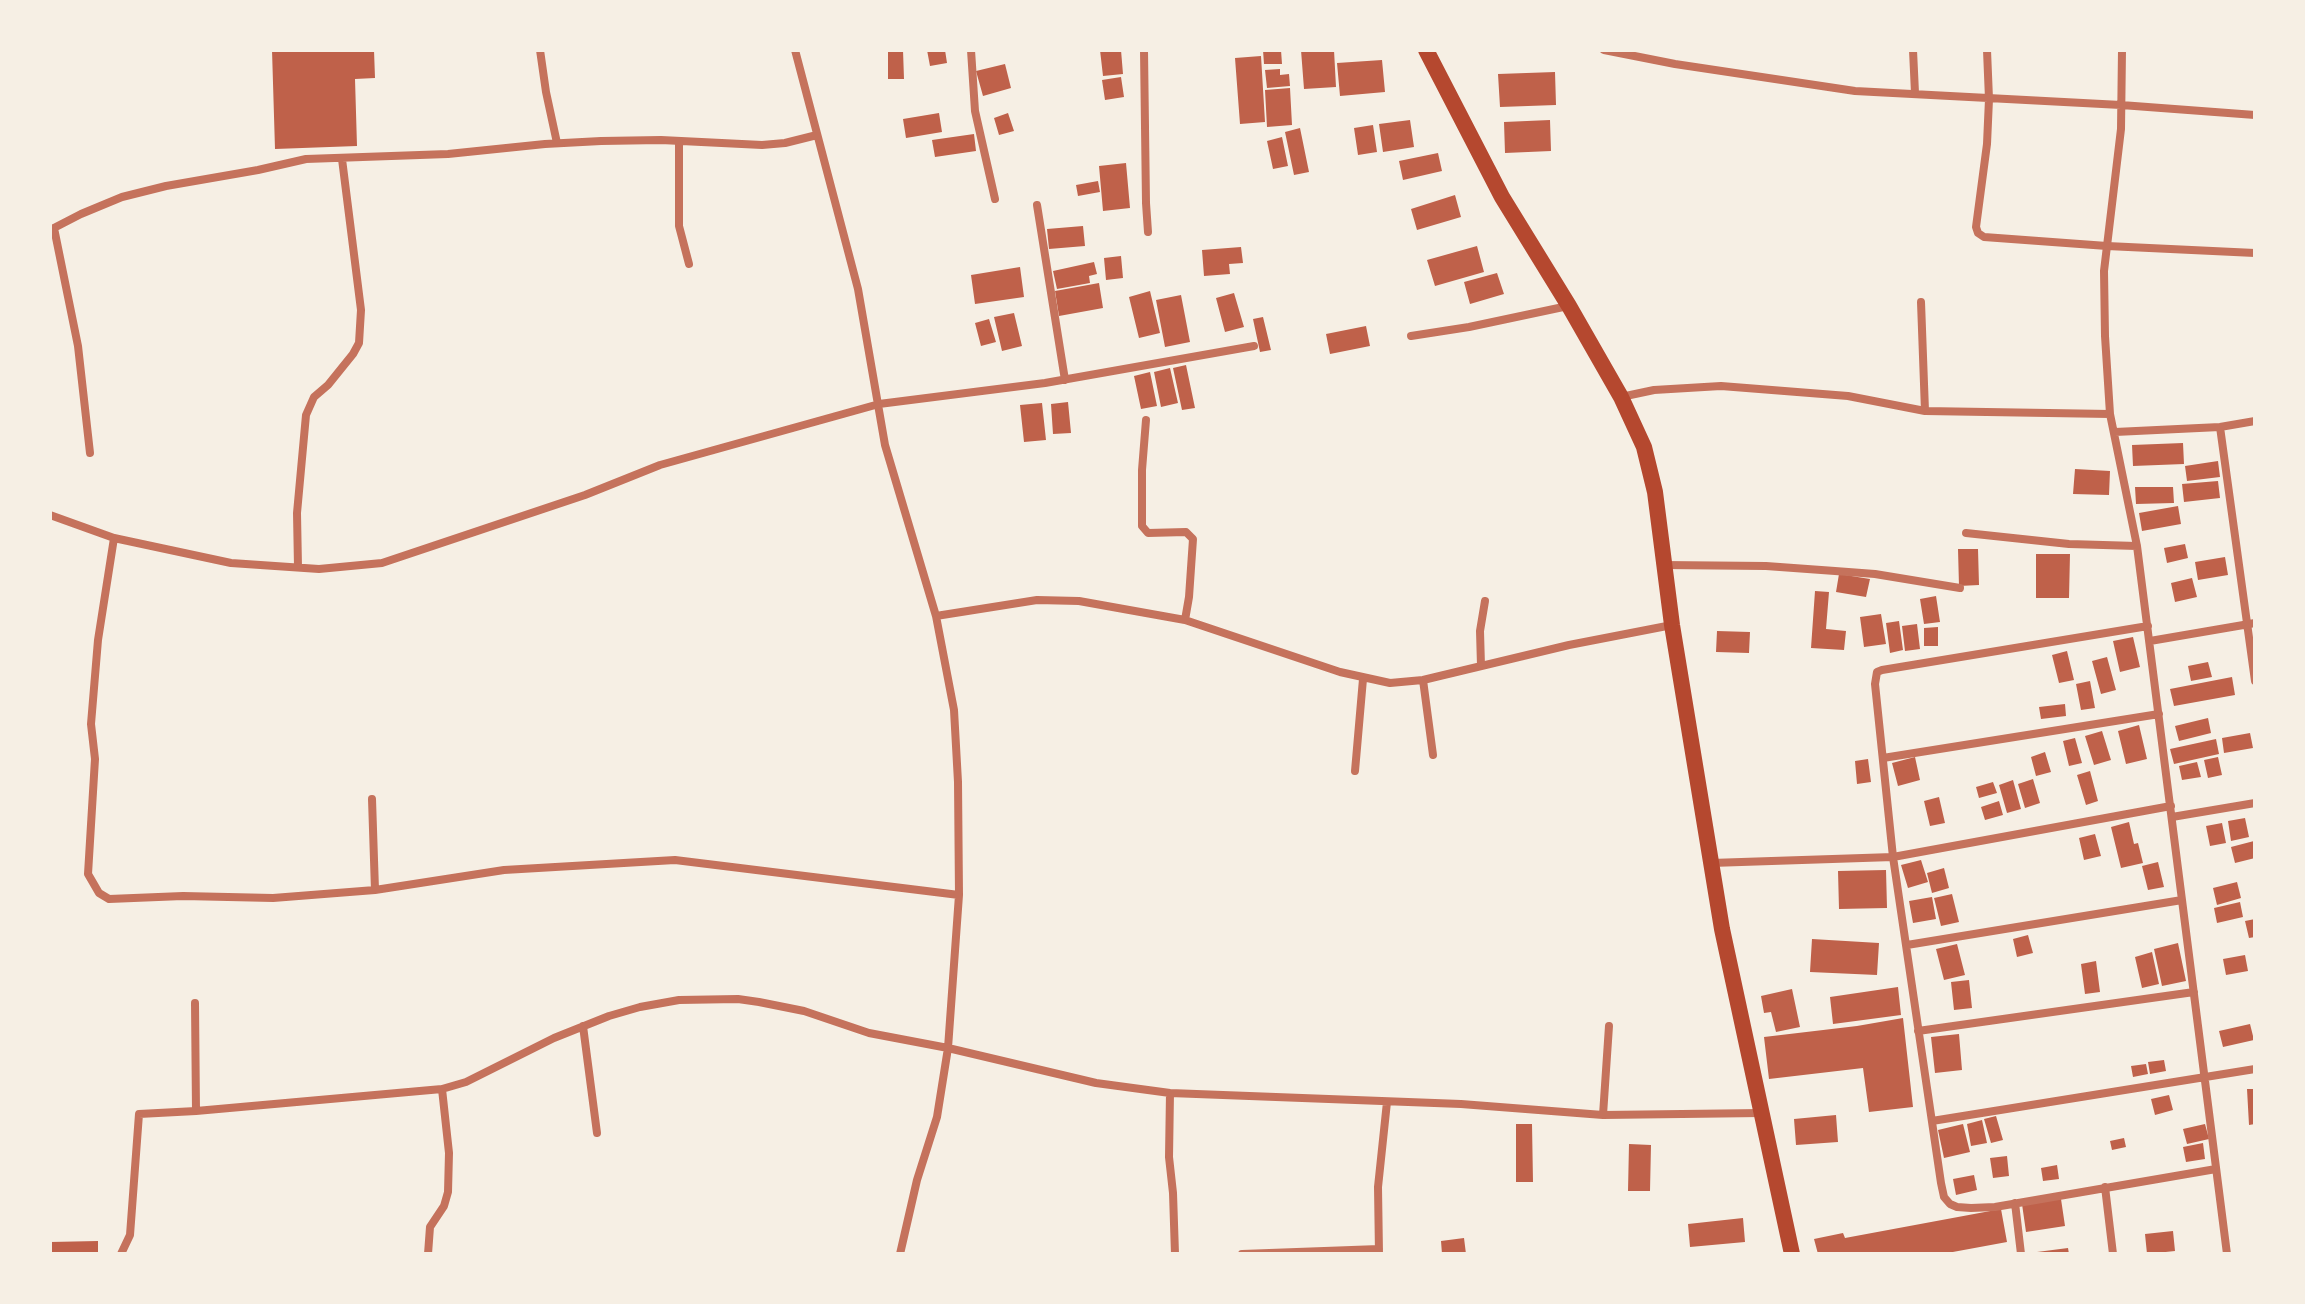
<!DOCTYPE html>
<html>
<head>
<meta charset="utf-8">
<style>
	body { margin:0 }
	#map { position:relative; width:2305px; height:1304px; overflow:hidden; background:#f6efe4; font-family:Poppins,sans-serif }
	canvas { display:block }
	.frame { position:absolute; inset:0; border:52px solid #f6efe4; pointer-events:none }
</style>
</head>
<body>
<div id="map">
<canvas width="2305" height="1304"></canvas>
<div class="frame"></div>
</div>
<script>
const c = document.querySelector('canvas').getContext('2d');
c.lineJoin = 'round';
function fill(path, color) {
  c.fillStyle = color;
  c.fill(path, 'evenodd');
}
function shape(rows) {
  const path = new Path2D();
  for (const r of rows) {
    path.moveTo(r[0], r[1]);
    for (let i = 2; i < r.length; i += 2) path.lineTo(r[i], r[i + 1]);
  }
  return path;
}
function strokePath(path, color, width, dash) {
  c.strokeStyle = color;
  c.lineWidth = width;
  c.lineCap = dash ? 'butt' : 'round';
  c.setLineDash(dash || []);
  c.stroke(path);
}
fill(shape([
	[272,50,374,50,375,78,355,79,357,146,275,149],
	[888,50,903,50,904,79,888,79],
	[927,50,945,50,947,63,930,66],
	[1100,50,1121,50,1123,74,1103,76],
	[1263,50,1281,50,1282,64,1264,64],
	[1301,50,1334,50,1336,87,1304,89],
	[1261,56,1265,122,1240,124,1235,58],
	[1382,60,1385,92,1340,96,1337,63],
	[1005,64,1011,88,983,96,976,71],
	[1280,69,1280,75,1289,74,1290,86,1267,88,1265,70],
	[1555,72,1556,105,1500,107,1498,74],
	[1121,77,1124,97,1105,100,1102,80],
	[1290,88,1292,125,1267,127,1265,90],
	[939,113,942,132,906,138,903,119],
	[1008,113,1014,131,999,135,994,118],
	[1410,120,1414,147,1383,152,1379,124],
	[1550,120,1551,151,1505,153,1504,122],
	[1373,125,1377,152,1358,155,1354,128],
	[1300,128,1309,172,1294,175,1285,132],
	[974,134,976,151,935,157,932,140],
	[1282,137,1288,166,1273,169,1267,141],
	[1438,153,1442,171,1403,180,1399,161],
	[1126,163,1130,208,1103,211,1099,166],
	[1098,181,1100,192,1078,196,1076,185],
	[1455,195,1461,217,1417,230,1411,209],
	[1083,226,1085,246,1049,249,1047,229],
	[1477,246,1484,272,1435,286,1427,260],
	[1241,247,1243,263,1229,264,1230,274,1204,276,1202,250],
	[1121,256,1123,278,1106,280,1104,258],
	[1094,262,1097,274,1089,276,1090,283,1057,289,1053,271],
	[1020,267,1024,297,975,304,971,275],
	[1497,273,1504,294,1470,304,1464,282],
	[1099,283,1103,308,1059,316,1055,291],
	[1150,291,1160,333,1139,338,1129,297],
	[1234,293,1244,327,1225,332,1216,298],
	[1181,295,1190,342,1165,347,1156,300],
	[1014,313,1022,346,1002,351,994,317],
	[1263,317,1271,350,1260,352,1253,319],
	[989,319,996,342,981,346,975,323],
	[1366,326,1370,346,1330,354,1326,334],
	[1186,365,1195,408,1182,410,1173,368],
	[1170,368,1178,403,1161,407,1154,372],
	[1150,372,1157,406,1141,409,1134,376],
	[1068,402,1071,433,1053,434,1051,404],
	[1042,403,1046,440,1024,442,1020,405],
	[2183,443,2184,464,2133,466,2132,445],
	[2218,461,2220,477,2187,481,2185,466],
	[2075,469,2110,471,2109,495,2073,494],
	[2218,481,2220,498,2184,502,2182,484],
	[2135,487,2173,487,2174,503,2136,504],
	[2178,506,2181,524,2142,531,2139,513],
	[2185,544,2188,558,2167,563,2164,548],
	[1958,549,1978,549,1979,585,1959,586],
	[2036,554,2070,554,2069,598,2036,598],
	[2225,557,2228,575,2198,580,2195,562],
	[1839,574,1870,579,1866,597,1836,592],
	[2192,578,2197,597,2175,602,2171,583],
	[1815,591,1829,592,1826,629,1846,631,1844,650,1811,648],
	[1936,596,1940,622,1924,624,1920,599],
	[1881,614,1886,644,1864,647,1860,617],
	[1899,621,1903,650,1890,653,1886,623],
	[1917,624,1920,649,1905,651,1902,626],
	[1938,627,1938,646,1924,646,1924,628],
	[1717,631,1750,632,1749,653,1716,652],
	[2133,637,2140,667,2120,672,2113,641],
	[2067,651,2074,680,2059,683,2052,655],
	[2107,657,2116,690,2101,694,2092,661],
	[2208,662,2212,677,2191,681,2188,666],
	[2232,677,2235,695,2174,706,2170,689],
	[2090,681,2095,708,2081,710,2076,684],
	[2065,704,2066,716,2041,719,2039,707],
	[2208,718,2211,733,2179,741,2175,726],
	[2139,725,2147,759,2126,764,2118,731],
	[2102,731,2111,760,2094,765,2085,736],
	[2250,733,2253,748,2224,753,2222,738],
	[2075,738,2082,763,2069,766,2063,741],
	[2216,739,2219,754,2174,764,2170,749],
	[2045,752,2051,772,2036,776,2031,757],
	[1915,757,1920,780,1898,786,1892,763],
	[2218,757,2222,775,2208,778,2204,760],
	[1868,759,1871,782,1857,784,1855,761],
	[2197,762,2201,777,2182,780,2179,766],
	[2090,771,2098,801,2086,805,2077,775],
	[2033,779,2040,803,2025,808,2018,784],
	[2013,780,2021,809,2007,813,1999,785],
	[1993,782,1997,793,1979,798,1976,787],
	[1939,797,1945,823,1930,826,1924,801],
	[1999,801,2003,815,1985,820,1981,807],
	[2245,818,2249,837,2231,841,2228,821],
	[2129,822,2134,844,2138,843,2143,863,2121,868,2111,827],
	[2222,823,2226,843,2210,846,2206,826],
	[2095,834,2101,856,2084,860,2079,838],
	[2254,841,2255,858,2235,863,2231,847],
	[1921,860,1928,882,1908,888,1901,865],
	[2158,862,2164,887,2148,890,2142,866],
	[1944,868,1949,888,1932,893,1927,873],
	[1886,870,1887,908,1839,909,1838,871],
	[2237,882,2241,898,2217,905,2213,888],
	[1952,894,1959,922,1941,926,1934,898],
	[1932,897,1936,919,1913,923,1909,901],
	[2240,902,2243,917,2217,923,2214,908],
	[2255,919,2255,937,2249,938,2245,921],
	[2028,935,2033,953,2017,957,2013,939],
	[1812,939,1879,943,1877,975,1810,972],
	[2178,943,2186,981,2162,986,2154,949],
	[1957,944,1965,975,1944,980,1936,949],
	[2152,952,2159,984,2142,988,2135,957],
	[2245,955,2248,971,2226,975,2223,959],
	[2096,961,2100,992,2085,994,2081,964],
	[1969,980,1972,1008,1954,1010,1951,982],
	[1898,987,1901,1015,1833,1024,1830,997],
	[1792,989,1800,1027,1776,1032,1771,1012,1764,1013,1761,996],
	[1903,1018,1913,1107,1869,1112,1863,1068,1769,1079,1764,1037,1857,1026],
	[2250,1024,2254,1040,2223,1047,2219,1031],
	[1959,1034,1962,1070,1935,1073,1931,1037],
	[2164,1060,2166,1071,2150,1074,2148,1062],
	[2146,1064,2148,1074,2133,1077,2131,1066],
	[2247,1089,2255,1089,2255,1124,2249,1125],
	[2169,1095,2173,1110,2155,1115,2151,1099],
	[1836,1115,1838,1142,1796,1145,1794,1119],
	[1996,1116,2003,1140,1991,1143,1984,1119],
	[1982,1120,1987,1143,1971,1146,1967,1124],
	[1516,1124,1532,1124,1533,1182,1516,1182],
	[1963,1124,1970,1152,1944,1158,1938,1130],
	[2205,1124,2209,1139,2187,1144,2183,1129],
	[2124,1138,2126,1147,2112,1150,2110,1141],
	[2203,1143,2205,1159,2186,1162,2183,1147],
	[1629,1144,1651,1145,1650,1191,1628,1191],
	[2007,1156,2009,1176,1993,1178,1990,1158],
	[2057,1165,2059,1179,2043,1181,2041,1168],
	[1974,1175,1977,1190,1956,1195,1953,1179],
	[2061,1199,2065,1226,2026,1232,2022,1204],
	[2001,1209,2007,1242,1942,1254,1818,1254,1814,1239,1843,1233,1845,1238],
	[1743,1218,1745,1242,1690,1247,1688,1224],
	[2173,1231,2175,1251,2147,1254,2145,1234],
	[1464,1238,1466,1254,1442,1254,1441,1241],
	[98,1241,98,1254,50,1254,50,1242],
	[2068,1248,2069,1254,2038,1254,2037,1252]
]), '#bf614a');
strokePath(shape([
	[540,50,546,92,557,143],
	[795,50,858,289,885,445,936,616,954,710,958,782,959,895,948,1048,937,1117,917,1180,900,1254],
	[971,50,975,111,995,199],
	[1144,50,1146,203,1148,232],
	[1604,50,1675,64,1855,91,2121,105,2255,115],
	[1913,50,1915,93],
	[1987,50,1989,99,1987,144,1976,227,1978,233,1984,237,2107,246,2255,253],
	[2122,50,2121,129,2104,271,2105,336,2110,414,2137,546,2227,1254],
	[679,141,679,226,689,264],
	[1037,205,1065,380],
	[54,228,78,346,90,453],
	[50,230,81,214,122,197,166,186,258,170,306,159,448,154,545,144,601,141,661,140,762,145,785,143,817,135],
	[1921,302,1925,411],
	[1411,336,1469,327,1568,306],
	[1621,397,1654,390,1721,386,1848,396,1925,411,2110,414],
	[1146,420,1142,470,1142,526,1148,533,1186,532,1193,539,1189,597,1185,620],
	[2220,427,2255,681],
	[2115,432,2220,427,2255,421],
	[50,515,114,538,231,563,319,569,382,563,585,495,660,465,879,404,1045,383,1254,346],
	[1966,533,2069,544,2137,546],
	[114,538,98,640,91,724,95,759,88,874,99,893,109,899,183,896,273,898,375,890,504,870,675,860,959,895],
	[1663,565,1766,566,1835,571,1875,574,1960,588],
	[298,567,297,513,306,415,314,397,328,385,353,354,359,343,361,310,342,159],
	[936,616,1037,600,1079,601,1185,620,1340,672,1390,683,1423,680,1569,645,1672,625],
	[2148,626,1882,670,1877,672,1875,684,1893,857,1941,1183,1944,1197,1950,1204,1957,1207,1971,1208,1995,1207,2216,1169],
	[2150,641,2255,623],
	[1481,666,1480,631,1485,601],
	[1423,680,1433,755],
	[1883,758,2159,714],
	[1355,771,1363,679],
	[372,799,375,890],
	[2172,817,2255,803],
	[1711,863,1893,857,2171,806],
	[1907,945,2182,900],
	[195,1003,196,1111],
	[583,1026,597,1133],
	[1918,1031,2194,992],
	[1170,1093,1169,1157,1173,1193,1175,1254],
	[1603,1115,1609,1026],
	[1932,1121,2255,1069],
	[2105,1187,2113,1254],
	[2015,1203,2021,1254],
	[121,1254,130,1235,139,1114,196,1111,442,1089,466,1082,554,1038,609,1016,640,1007,679,1000,738,999,759,1002,804,1011,869,1033,948,1048,1096,1083,1170,1093,1461,1104,1603,1115,1761,1113],
	[428,1254,430,1227,444,1206,448,1192,449,1153,442,1089],
	[1242,1254,1379,1249],
	[1379,1254,1378,1187,1387,1102]
]), '#c5725c', 8);
strokePath(shape([
	[1426,50,1502,197,1569,306,1621,397,1644,447,1655,492,1672,625,1722,929,1792,1254]
]), '#b5482f', 16);
</script>
</body>
</html>
